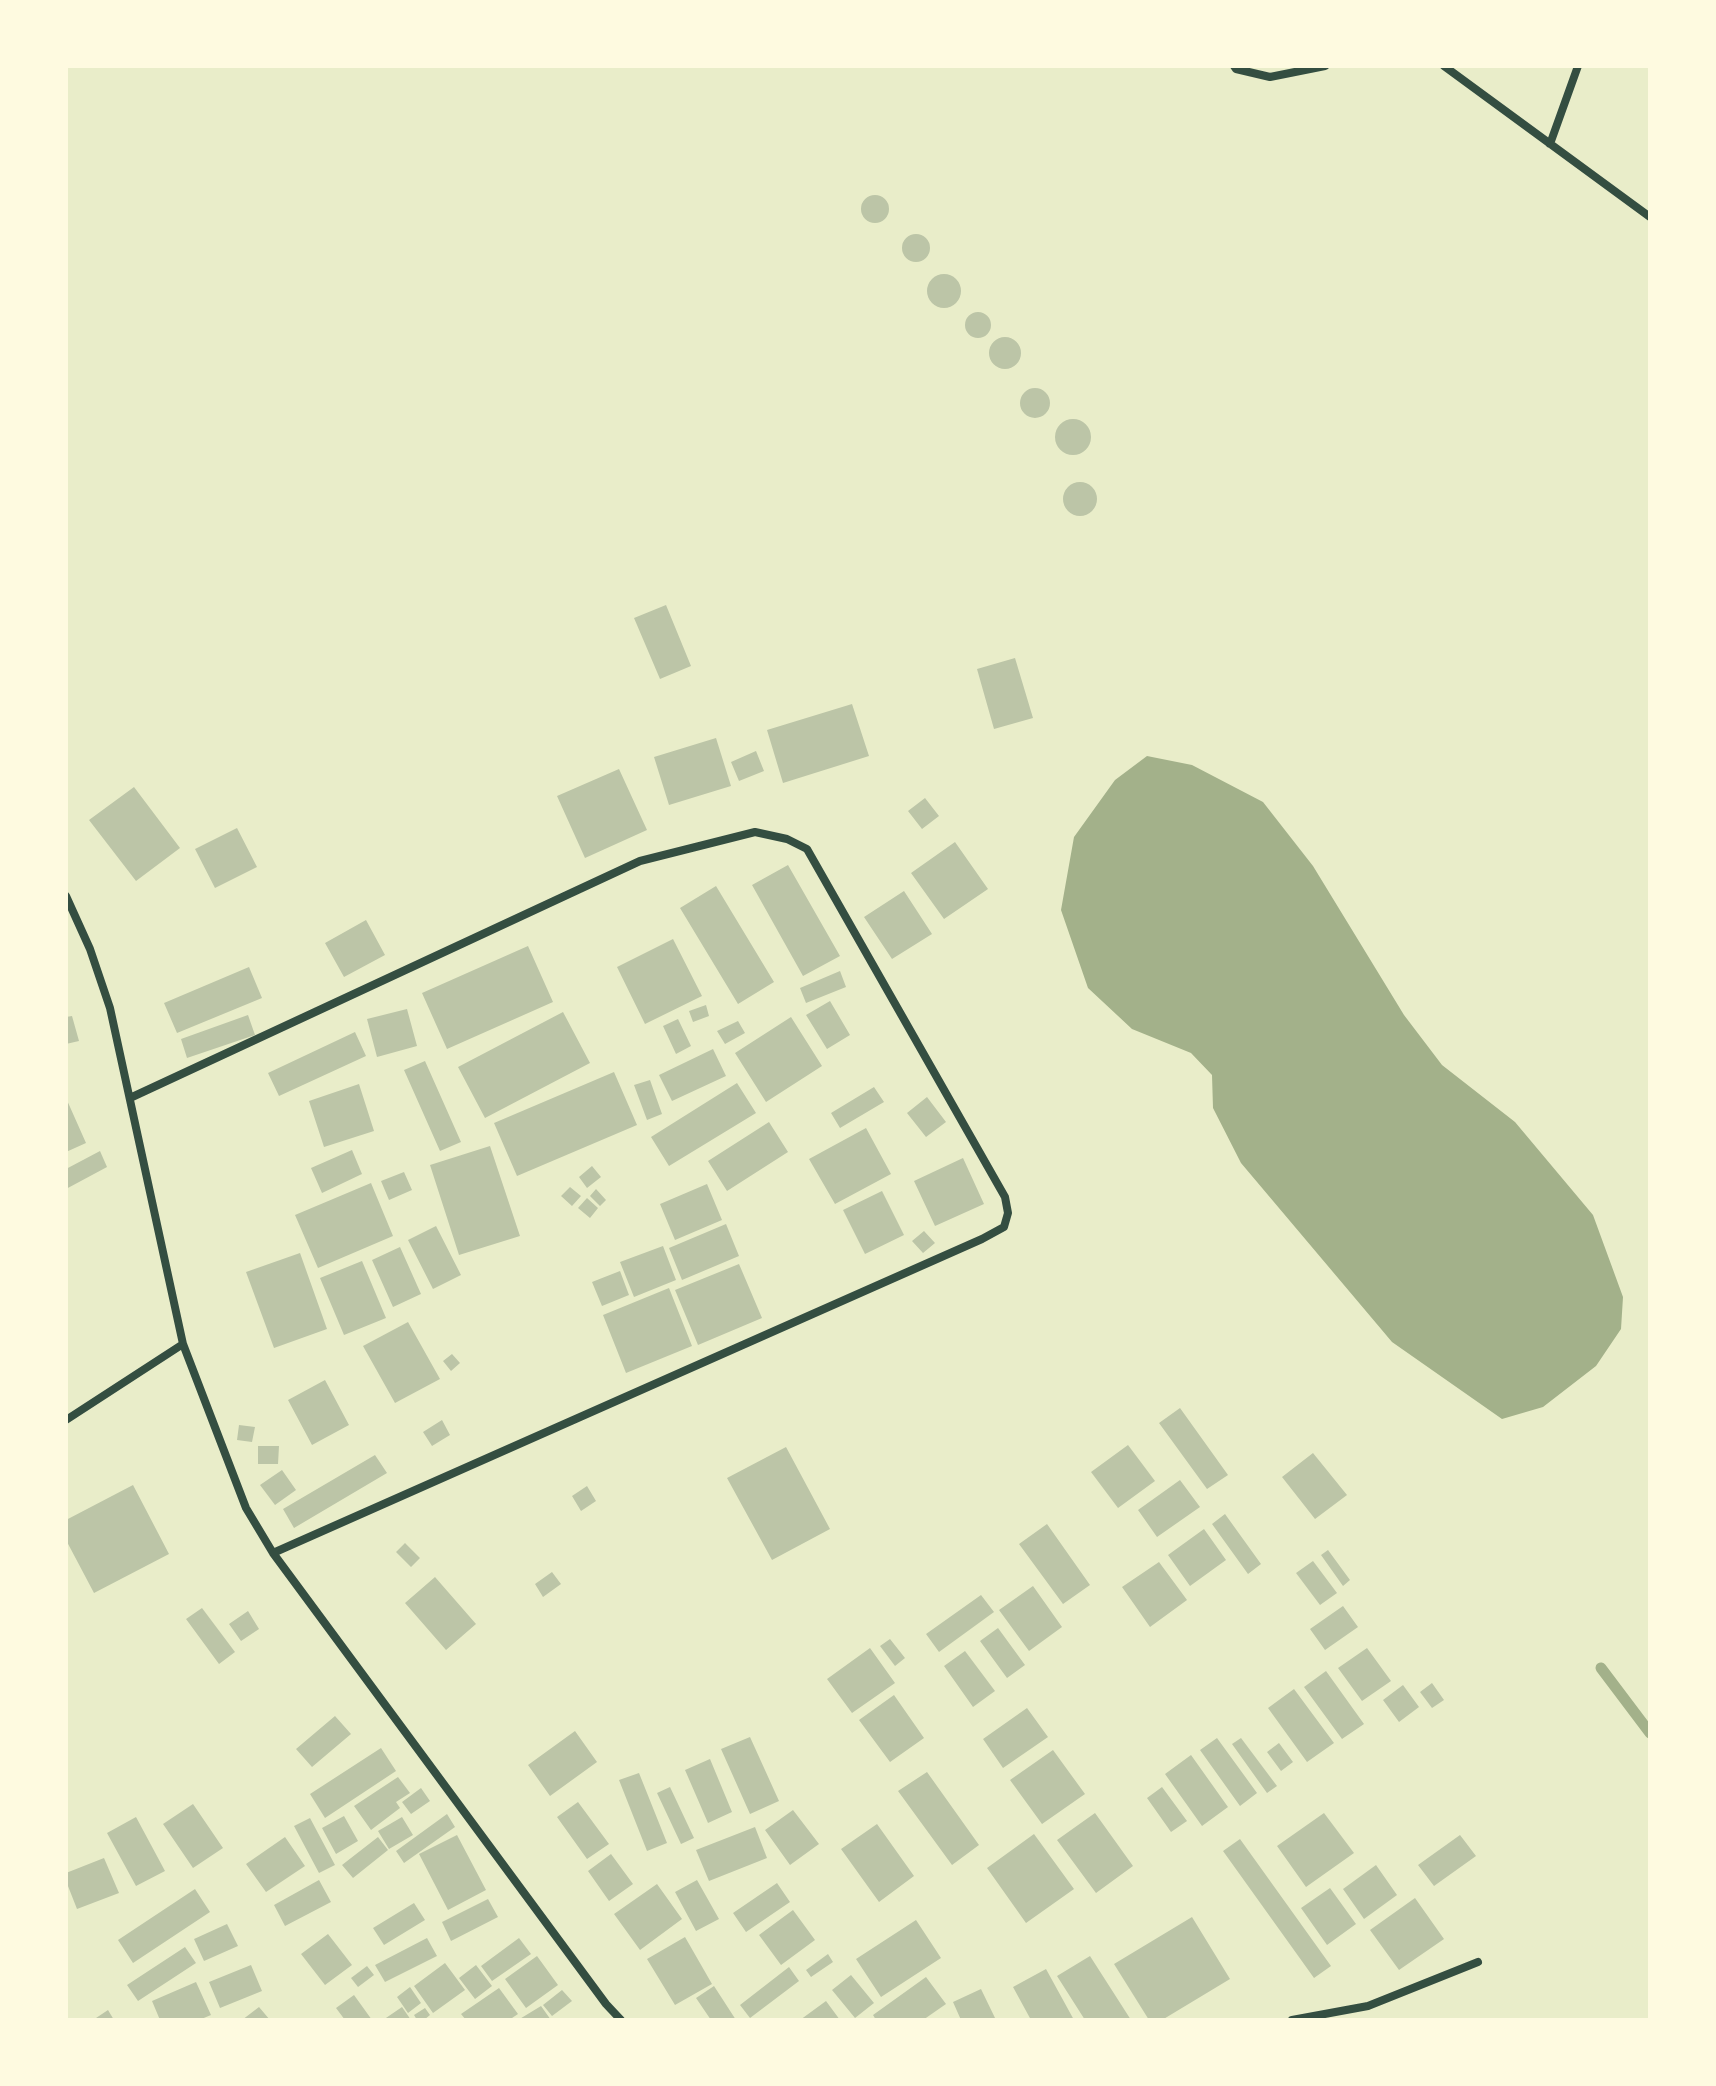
<!DOCTYPE html>
<html>
<head>
<meta charset="utf-8">
<style>
	body { margin:0 }
	#map { position:relative; width:1716px; height:2086px; overflow:hidden; background:#e9edc9; font-family:Poppins,sans-serif }
	canvas { display:block }
	.frame { position:absolute; inset:0; border:68px solid #fefae0; pointer-events:none }
</style>
</head>
<body>
<div id="map">
<canvas width="1716" height="2086"></canvas>
<div class="frame"></div>
</div>
<script>
const c = document.querySelector('canvas').getContext('2d');
c.lineJoin = 'round';
function fill(path, color) {
  c.fillStyle = color;
  c.fill(path, 'evenodd');
}
function shape(rows) {
  const path = new Path2D();
  for (const r of rows) {
    if (r.length === 3) {
      path.moveTo(r[0] + r[2], r[1]);
      path.arc(r[0], r[1], r[2], 0, 2 * Math.PI);
      continue;
    }
    path.moveTo(r[0], r[1]);
    for (let i = 2; i < r.length; i += 2) path.lineTo(r[i], r[i + 1]);
  }
  return path;
}
function strokePath(path, color, width, dash) {
  c.strokeStyle = color;
  c.lineWidth = width;
  c.lineCap = dash ? 'butt' : 'round';
  c.setLineDash(dash || []);
  c.stroke(path);
}
fill(shape([
	[1147,756,1192,765,1263,802,1313,866,1404,1015,1442,1065,1515,1122,1593,1215,1623,1297,1621,1329,1596,1366,1543,1407,1502,1419,1392,1342,1241,1163,1213,1108,1212,1075,1191,1053,1132,1029,1088,988,1061,910,1074,837,1115,780]
]), '#a3b18a');
strokePath(shape([
	[1601,1668,1650,1733]
]), '#a3b18a', 11);
fill(shape([
	[875,209,14],
	[916,248,14],
	[944,291,17],
	[978,325,13],
	[1005,353,16],
	[1035,403,15],
	[1073,437,18],
	[1080,499,17],
	[666,605,691,666,660,679,634,618],
	[1015,658,1033,718,994,729,977,669],
	[852,704,869,756,783,783,767,730],
	[716,738,731,786,669,805,654,757],
	[756,751,764,771,739,781,731,762],
	[619,769,647,830,585,858,557,796],
	[134,787,180,848,136,881,89,820],
	[925,798,939,816,922,829,908,811],
	[237,828,257,867,215,888,195,849],
	[955,842,988,889,944,919,911,873],
	[788,865,840,956,803,976,752,885],
	[716,886,774,982,738,1004,680,908],
	[904,891,932,934,892,959,864,917],
	[366,920,385,955,344,977,325,943],
	[673,939,702,996,645,1024,617,967],
	[528,946,553,1002,447,1049,422,993],
	[249,967,262,998,177,1033,164,1003],
	[840,971,846,987,806,1003,800,988],
	[830,1001,850,1035,827,1049,806,1015],
	[706,1005,709,1016,693,1022,689,1011],
	[407,1009,417,1046,377,1057,367,1019],
	[563,1012,590,1063,485,1118,458,1067],
	[248,1015,255,1035,187,1058,181,1039],
	[72,1016,79,1041,66,1044,66,1017],
	[791,1017,822,1066,766,1102,735,1053],
	[678,1019,691,1046,676,1054,663,1026],
	[738,1021,745,1033,725,1044,717,1031],
	[355,1032,366,1056,279,1096,268,1073],
	[713,1049,726,1076,672,1101,659,1075],
	[425,1061,461,1142,440,1151,404,1070],
	[614,1072,637,1125,517,1176,494,1123],
	[650,1080,662,1114,647,1120,634,1085],
	[737,1083,756,1113,669,1166,651,1137],
	[359,1084,374,1131,324,1147,309,1101],
	[874,1087,884,1102,840,1128,831,1113],
	[927,1097,946,1122,926,1137,907,1113],
	[66,1098,86,1143,66,1152],
	[769,1122,788,1152,727,1191,708,1161],
	[866,1128,891,1174,835,1204,809,1159],
	[490,1146,520,1236,459,1255,430,1165],
	[352,1150,362,1174,322,1193,311,1168],
	[100,1151,107,1167,66,1189,66,1169],
	[963,1158,984,1204,935,1226,914,1181],
	[592,1166,601,1177,587,1188,579,1177],
	[404,1172,412,1190,389,1200,381,1181],
	[371,1183,393,1236,318,1268,295,1215],
	[707,1184,722,1220,675,1240,660,1204],
	[570,1187,581,1196,572,1206,561,1196],
	[596,1189,606,1200,600,1206,590,1196],
	[882,1191,904,1235,865,1254,843,1210],
	[587,1198,598,1208,590,1218,578,1208],
	[726,1224,739,1256,682,1280,669,1248],
	[436,1226,461,1275,433,1289,408,1240],
	[924,1231,935,1243,923,1253,912,1241],
	[663,1246,676,1280,634,1297,620,1262],
	[400,1247,421,1294,393,1307,372,1260],
	[300,1253,327,1329,274,1348,246,1272],
	[362,1261,386,1318,344,1335,320,1278],
	[739,1264,762,1318,698,1345,675,1290],
	[620,1271,629,1295,602,1306,592,1282],
	[669,1288,692,1346,626,1373,603,1315],
	[408,1322,440,1379,395,1403,363,1346],
	[452,1354,460,1363,451,1371,443,1361],
	[325,1380,349,1425,312,1445,288,1400],
	[1180,1408,1228,1475,1207,1489,1159,1423],
	[442,1420,450,1435,432,1446,423,1432],
	[239,1425,255,1427,252,1442,237,1440],
	[1128,1445,1155,1481,1118,1508,1091,1472],
	[258,1446,279,1446,278,1464,258,1464],
	[786,1447,830,1529,772,1560,727,1478],
	[1313,1453,1347,1495,1315,1519,1282,1477],
	[375,1455,387,1473,294,1528,283,1509],
	[282,1470,296,1490,275,1505,260,1485],
	[1180,1480,1200,1507,1157,1537,1138,1510],
	[133,1485,169,1554,94,1593,66,1540,66,1520],
	[587,1486,596,1501,581,1511,572,1496],
	[1225,1514,1261,1564,1248,1574,1212,1524],
	[1047,1524,1090,1585,1063,1604,1019,1544],
	[1204,1529,1226,1560,1190,1586,1168,1555],
	[405,1543,420,1558,411,1567,396,1552],
	[1328,1550,1350,1580,1343,1586,1321,1555],
	[1313,1561,1337,1593,1320,1605,1296,1573],
	[1159,1562,1187,1600,1150,1627,1122,1587],
	[552,1572,561,1584,543,1597,535,1584],
	[435,1577,476,1624,446,1650,405,1603],
	[1033,1586,1062,1627,1029,1651,999,1610],
	[981,1595,994,1612,939,1652,926,1634],
	[1343,1606,1358,1627,1325,1650,1310,1629],
	[202,1608,235,1652,219,1664,186,1619],
	[248,1611,259,1629,241,1641,229,1624],
	[998,1628,1025,1665,1007,1678,980,1641],
	[890,1639,905,1658,895,1666,880,1646],
	[870,1648,895,1683,852,1713,827,1679],
	[1367,1648,1391,1681,1362,1701,1338,1668],
	[965,1651,995,1691,973,1707,944,1666],
	[1326,1671,1364,1724,1342,1739,1304,1687],
	[1432,1683,1444,1700,1432,1708,1420,1692],
	[1403,1685,1419,1707,1399,1722,1383,1700],
	[1294,1689,1334,1743,1307,1762,1268,1708],
	[894,1695,924,1738,890,1762,859,1720],
	[1027,1708,1048,1737,1003,1768,983,1739],
	[335,1716,351,1734,312,1767,296,1749],
	[575,1731,597,1762,550,1796,528,1765],
	[750,1737,779,1801,750,1814,721,1749],
	[1217,1738,1257,1793,1240,1806,1200,1750],
	[1241,1738,1277,1786,1267,1793,1232,1744],
	[1279,1743,1293,1762,1281,1771,1267,1752],
	[381,1748,396,1771,325,1818,310,1794],
	[1053,1750,1085,1794,1042,1824,1010,1780],
	[1191,1755,1228,1807,1202,1826,1165,1774],
	[710,1759,732,1812,708,1823,685,1770],
	[927,1772,979,1845,952,1865,898,1791],
	[639,1773,667,1843,647,1851,619,1780],
	[398,1777,410,1793,396,1802,400,1808,371,1830,354,1806],
	[670,1787,694,1838,681,1844,657,1793],
	[1162,1787,1187,1821,1171,1832,1147,1798],
	[421,1788,430,1801,411,1814,402,1802],
	[578,1802,609,1844,587,1859,557,1817],
	[193,1804,223,1848,193,1868,163,1824],
	[793,1810,819,1844,790,1865,765,1830],
	[1095,1813,1133,1866,1096,1893,1057,1840],
	[1324,1813,1354,1853,1306,1887,1277,1846],
	[447,1814,455,1827,404,1863,396,1851],
	[344,1816,358,1841,336,1854,322,1828],
	[136,1817,165,1871,136,1886,107,1833],
	[402,1817,413,1835,389,1849,378,1831],
	[310,1818,335,1865,319,1873,294,1826],
	[877,1824,914,1876,879,1902,841,1849],
	[755,1827,767,1858,709,1881,696,1850],
	[1034,1834,1074,1889,1026,1923,987,1868],
	[457,1835,486,1890,448,1910,419,1854],
	[1460,1835,1476,1856,1434,1886,1418,1865],
	[285,1837,305,1866,266,1892,246,1864],
	[378,1837,388,1850,353,1878,342,1865],
	[1240,1839,1331,1966,1314,1978,1223,1851],
	[611,1854,633,1884,609,1901,588,1871],
	[104,1858,119,1893,77,1909,66,1881,66,1873],
	[1376,1865,1397,1895,1364,1919,1343,1889],
	[319,1880,331,1902,285,1926,274,1905],
	[697,1880,719,1919,696,1931,675,1892],
	[777,1883,790,1902,746,1932,733,1913],
	[657,1884,682,1919,640,1950,614,1914],
	[1330,1888,1356,1924,1327,1945,1301,1908],
	[195,1889,210,1912,133,1963,118,1940],
	[1415,1898,1444,1939,1399,1970,1370,1930],
	[488,1899,498,1917,451,1941,442,1922],
	[414,1903,425,1920,384,1945,373,1928],
	[793,1910,815,1940,781,1965,759,1935],
	[1192,1917,1230,1979,1162,2020,1149,2020,1114,1964],
	[916,1920,941,1958,881,1997,856,1959],
	[227,1924,238,1946,204,1961,194,1939],
	[328,1934,352,1965,325,1985,301,1954],
	[685,1937,712,1984,675,2005,647,1959],
	[427,1938,437,1956,385,1982,375,1965],
	[519,1938,531,1954,492,1981,481,1966],
	[185,1947,196,1963,138,2001,127,1985],
	[828,1954,833,1962,811,1977,806,1970],
	[537,1956,558,1985,526,2008,505,1979],
	[1090,1956,1131,2020,1085,2020,1057,1976],
	[445,1963,465,1990,433,2013,414,1986],
	[251,1965,262,1991,220,2008,209,1982],
	[476,1965,492,1986,475,1999,459,1978],
	[367,1966,374,1975,358,1987,351,1978],
	[789,1967,799,1981,750,2018,740,2005],
	[1046,1969,1074,2020,1031,2020,1013,1987],
	[851,1975,874,2003,855,2018,832,1990],
	[926,1977,946,2004,923,2020,876,2020,873,2015],
	[196,1982,211,2015,199,2020,160,2020,152,2001],
	[714,1986,736,2020,711,2020,696,1998],
	[410,1987,421,2003,408,2013,397,1997],
	[499,1988,518,2014,509,2020,466,2020,461,2014],
	[981,1989,996,2020,961,2020,953,2002],
	[562,1990,572,2001,552,2016,543,2005],
	[354,1995,372,2020,345,2020,336,2008],
	[826,2001,840,2020,800,2020],
	[541,2006,551,2020,518,2020],
	[259,2007,270,2020,242,2020],
	[402,2007,411,2020,383,2020],
	[425,2008,430,2015,424,2020,417,2020,414,2015],
	[108,2010,114,2020,93,2020]
]), '#bcc5a7');
strokePath(shape([
	[1234,66,1236,69,1270,77,1325,66],
	[1444,66,1650,217],
	[1550,144,1578,66],
	[66,896,90,949,110,1008,183,1344,246,1508,273,1553,606,2004,621,2020],
	[130,1098,640,861,755,832,787,839,807,849,1005,1197,1008,1213,1004,1227,982,1239,273,1553],
	[66,1420,183,1344],
	[1292,2020,1368,2006,1478,1962]
]), '#344e41', 8);
</script>
</body>
</html>
